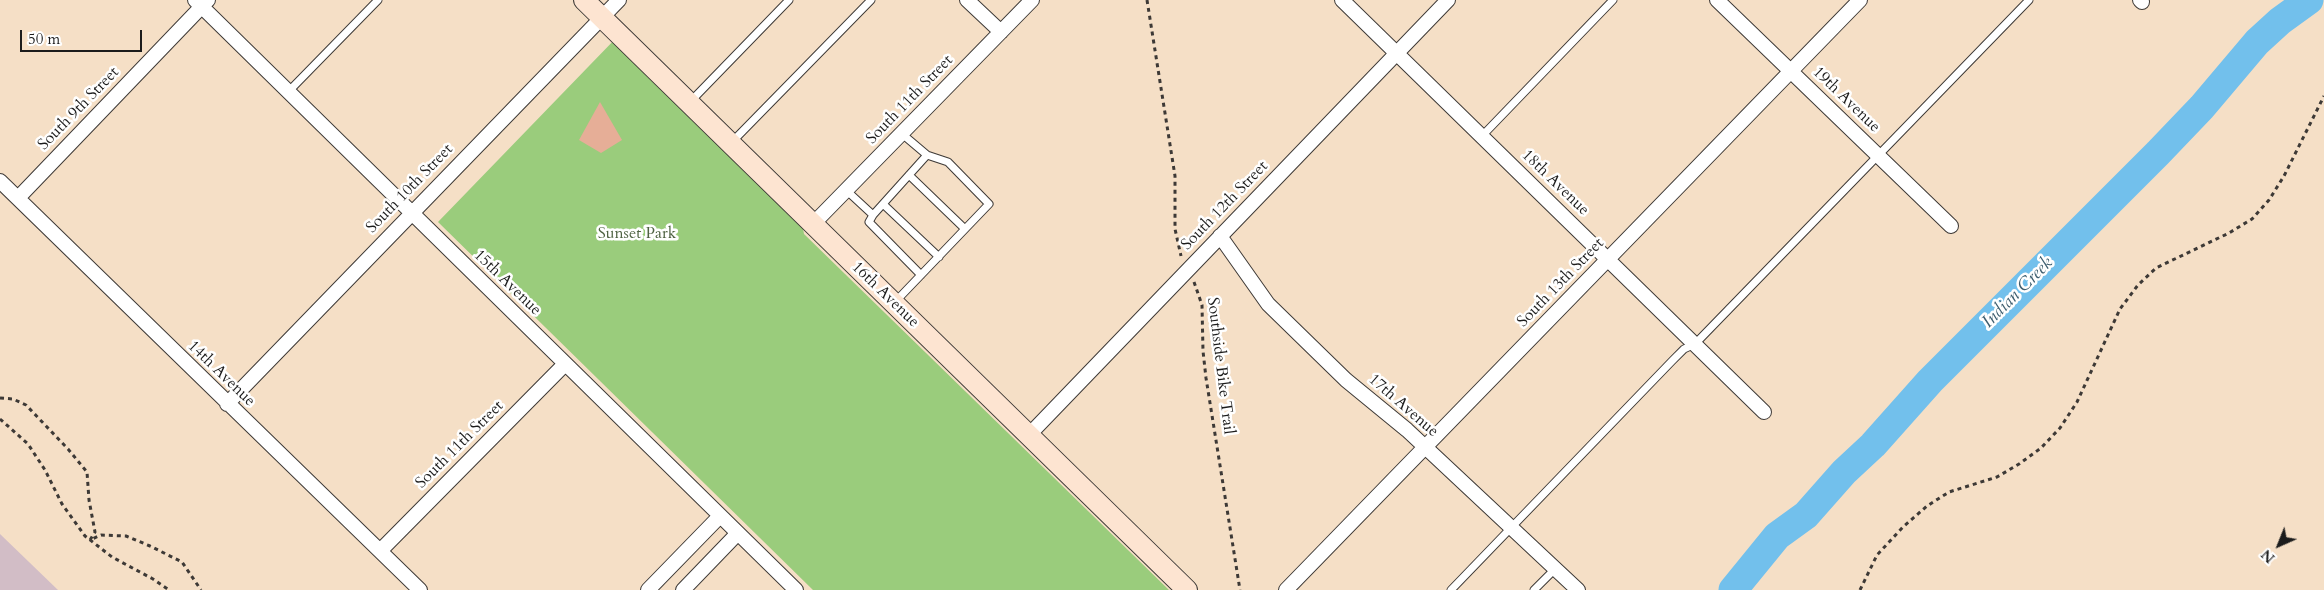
<!DOCTYPE html>
<html>
<head>
<meta charset="utf-8">
<style>
	body { margin:0 }
	#map { position:relative; width:2324px; height:590px; overflow:hidden; background:#f5dfc6; font-family:Cardo,serif }
	canvas { display:block }
	.north { position:absolute; left:2254px; top:520px; width:50px; height:50px; -webkit-text-stroke:4px #fff; paint-order:stroke; rotate:224deg; font-size:14px; font-weight:700; line-height:20px; text-align:center; color:#1c1c1c }
	.north::after { content:''; display:block; margin:auto; width:18px; height:22px; background:#1c1c1c; clip-path:polygon(50% 0,100% 100%,50% 72%,0 100%) }
	.scale { position:absolute; left:20px; top:30px; width:122px; height:22px; box-sizing:border-box; border:2px solid #1c1c1c; border-top:0; padding-left:6px; font-size:15px; line-height:18px; white-space:nowrap; color:#1c1c1c; -webkit-text-stroke:4px #fff; paint-order:stroke }
</style>
</head>
<body>
<div id="map">
<canvas width="2324" height="590"></canvas>
<div class="north">N</div>
<div class="scale">50 m</div>
</div>
<script>
const c = document.querySelector('canvas').getContext('2d');
c.lineJoin = 'round';
function fill(path, color) {
  c.fillStyle = color;
  c.fill(path, 'evenodd');
}
function shape(rows) {
  const path = new Path2D();
  for (const r of rows) {
    path.moveTo(r[0], r[1]);
    for (let i = 2; i < r.length; i += 2) path.lineTo(r[i], r[i + 1]);
  }
  return path;
}
function strokePath(path, color, width, dash) {
  c.strokeStyle = color;
  c.lineWidth = width;
  c.lineCap = dash ? 'butt' : 'round';
  c.setLineDash(dash || []);
  c.stroke(path);
}
function label(font, color, halo, rows, align = 'center') {
  c.font = font + ' Cardo,serif';
  c.lineWidth = 5;
  c.setLineDash([]);
  c.textBaseline = 'middle';
  c.strokeStyle = halo;
  c.fillStyle = color;
  for (const [text, x, y, turn = 0] of rows) {
    c.save();
    c.translate(x, y);
    c.rotate((+turn || 0) * Math.PI / 180);
    c.textAlign = isNaN(turn) ? turn : align;
    if (halo) c.strokeText(text, 0, 0);
    c.fillText(text, 0, 0);
    c.restore();
  }
}
fill(shape([
	[0,534,58,590,0,590]
]), '#d2bdc6');
fill(shape([
	[619,35,800,212,804,234,1169,590,813,590,438,222]
]), '#9acc7c');
strokePath(shape([
	[1733,590,1777,536,1806,515,1844,472,1873,445,1930,381,2158,153,2202,107,2257,42,2280,21,2309,0]
]), '#72c0ec', 29);
fill(shape([
	[600,102,622,140,601,153,579,140]
]), '#e6ae97');
const lane = shape([
	[289,91,378,0],
	[690,102,789,0],
	[1482,136,1613,0],
	[731,143,871,0],
	[909,175,965,229],
	[846,190,873,215,927,155],
	[883,204,939,257],
	[873,215,869,222,921,275],
	[896,301,989,204,948,162,927,155,901,133],
	[1451,590,1672,361,1684,349,1695,344,2029,0],
	[1534,590,1555,569]
]);
const street = shape([
	[195,0,796,590],
	[967,0,1001,32],
	[1342,0,1764,412],
	[1717,0,1951,226],
	[2140,0,2142,2],
	[0,181,420,590],
	[18,198,208,0],
	[813,224,1032,0],
	[1220,236,1268,304,1346,380,1407,430,1578,590],
	[227,404,619,0],
	[1028,436,1448,0],
	[380,551,565,364],
	[648,590,720,516],
	[683,590,738,533],
	[1286,590,1860,0]
]);
const secondary = shape([
	[584,0,1187,590]
]);
strokePath(lane, '#3d3936', 9);
strokePath(street, '#3d3936', 16);
strokePath(secondary, '#3d3936', 22);
strokePath(shape([
	[1147,0,1175,176,1175,229,1181,256],
	[1194,282,1202,305,1203,351,1206,378,1240,590],
	[0,398,13,399,26,405,68,449,87,472,89,500,95,532,90,540,101,535,126,536,150,546,182,562,201,590],
	[0,419,28,444,45,470,62,504,85,536,112,557,153,579,169,590],
	[1860,590,1877,555,1903,527,1927,506,1949,492,1997,477,2019,464,2041,448,2060,428,2077,402,2120,309,2138,285,2156,268,2229,233,2252,219,2269,200,2284,176,2324,96]
]), '#3d3936', 3, [4, 4]);
strokePath(lane, '#fff', 7);
strokePath(street, '#fff', 14);
strokePath(secondary, '#fde4d1', 20);
label('16px', '#1c1c1c', '#fff', [
	["South 11th Street",910,100,-46],
	["19th Avenue",1846,100,44],
	["South 9th Street",79,109,-46],
	["18th Avenue",1555,183,44],
	["South 10th Street",410,189,-46],
	["South 12th Street",1225,206,-46],
	["15th Avenue",507,283,44],
	["South 13th Street",1561,283,-46],
	["16th Avenue",885,295,44],
	["Southside Bike Trail",1220,366,83],
	["14th Avenue",221,374,44],
	["17th Avenue",1403,406,41],
	["South 11th Street",460,445,-45]
]);
label('16px', '#4e6242', '#fff', [
	["Sunset Park",637,234]
]);
label('italic 18px', '#3e5e6f', '#fff', [
	["Indian Creek",2018,293,-45]
]);
</script>
</body>
</html>
